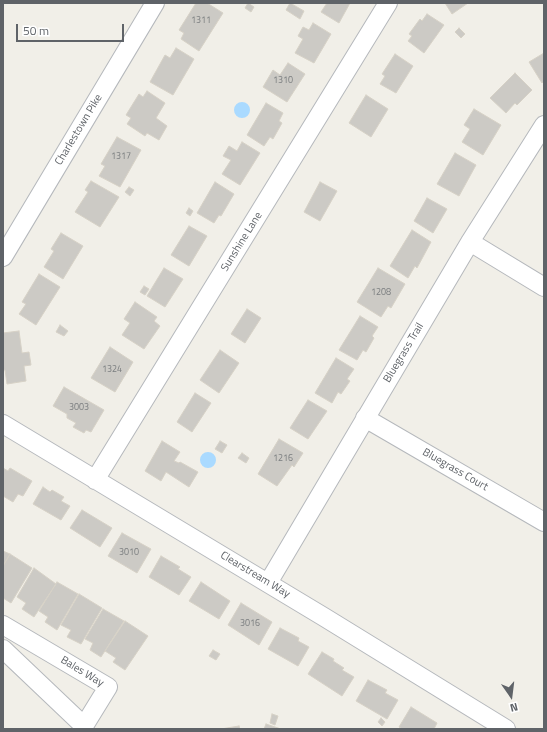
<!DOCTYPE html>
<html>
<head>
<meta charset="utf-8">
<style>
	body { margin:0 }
	#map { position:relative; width:547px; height:732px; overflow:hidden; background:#f1efe8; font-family:"Titillium Web",sans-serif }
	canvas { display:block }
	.frame { position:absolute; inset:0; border:4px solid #5f6368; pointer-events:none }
	.north { position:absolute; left:491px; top:676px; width:40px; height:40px; -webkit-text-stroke:3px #fff; paint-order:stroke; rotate:166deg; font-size:11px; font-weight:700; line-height:16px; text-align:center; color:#5f6368 }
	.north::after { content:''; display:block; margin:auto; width:14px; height:18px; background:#5f6368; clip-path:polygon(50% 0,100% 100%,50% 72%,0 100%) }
	.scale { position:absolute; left:16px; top:24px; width:108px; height:18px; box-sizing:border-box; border:2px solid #5f6368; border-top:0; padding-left:5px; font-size:12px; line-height:14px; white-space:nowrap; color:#5f6368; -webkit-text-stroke:3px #fff; paint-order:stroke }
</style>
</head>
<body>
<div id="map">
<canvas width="547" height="732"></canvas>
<div class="frame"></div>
<div class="north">N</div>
<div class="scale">50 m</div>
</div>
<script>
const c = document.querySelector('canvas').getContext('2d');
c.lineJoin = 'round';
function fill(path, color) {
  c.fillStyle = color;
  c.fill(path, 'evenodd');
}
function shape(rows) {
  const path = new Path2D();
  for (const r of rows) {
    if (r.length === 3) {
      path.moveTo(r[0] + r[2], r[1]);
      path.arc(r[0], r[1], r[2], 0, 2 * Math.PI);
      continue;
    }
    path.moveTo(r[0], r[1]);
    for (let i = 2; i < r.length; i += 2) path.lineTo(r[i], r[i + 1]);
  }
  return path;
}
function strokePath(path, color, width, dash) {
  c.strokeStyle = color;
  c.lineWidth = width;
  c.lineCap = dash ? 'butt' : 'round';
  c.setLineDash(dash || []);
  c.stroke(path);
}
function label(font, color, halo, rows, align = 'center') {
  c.font = font + ' "Titillium Web",sans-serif';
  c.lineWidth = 3;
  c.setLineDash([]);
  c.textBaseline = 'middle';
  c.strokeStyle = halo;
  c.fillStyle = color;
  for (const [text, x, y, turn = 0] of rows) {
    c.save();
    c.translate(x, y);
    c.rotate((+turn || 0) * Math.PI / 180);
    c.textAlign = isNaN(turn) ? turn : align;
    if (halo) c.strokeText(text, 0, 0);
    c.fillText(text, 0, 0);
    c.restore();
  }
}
fill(shape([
	[242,110,8],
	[208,460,8]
]), '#aadaff');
const building = shape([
	[196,3,207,3,223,13,199,51,181,39,184,33,179,30,196,3],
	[248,3,254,7,251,12,245,8,248,3],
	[290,3,304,11,300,19,286,10,290,3],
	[327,3,350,3,339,23,321,12,327,3],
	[445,3,468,3,452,14,445,3],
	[427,14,444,25,424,53,408,41,412,36,409,34,420,19,422,21,427,14],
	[313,23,331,34,314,63,295,53,303,39,298,36,303,27,309,30,313,23],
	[459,28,465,34,461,38,455,32,459,28],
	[176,48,194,59,173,95,150,82,165,55,170,58,176,48],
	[544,53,544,81,542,83,529,62,544,53],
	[395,54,413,66,396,93,380,84,385,76,382,74,395,54],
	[288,63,305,74,287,102,263,87,273,70,280,75,288,63],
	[515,73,532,90,517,105,515,103,506,113,490,98,515,73],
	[147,91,165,103,156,118,167,126,159,140,147,133,145,136,127,124,131,118,126,115,139,94,143,97,147,91],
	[366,95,388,109,371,137,349,123,366,95],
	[266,103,283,113,279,121,282,123,273,139,270,137,264,146,247,135,266,103],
	[474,109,501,125,483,155,462,142,470,129,464,125,474,109],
	[117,137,141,150,120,187,99,176,105,166,101,164,117,137],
	[242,142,260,153,240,185,222,174,231,160,223,156,229,146,237,151,242,142],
	[455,153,476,165,459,196,437,184,455,153],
	[91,181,119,197,100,227,75,212,88,192,85,190,91,181],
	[215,182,234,194,221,216,219,215,214,223,197,213,215,182],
	[320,182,337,191,320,221,304,212,320,182],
	[129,187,134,190,130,196,125,192,129,187],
	[427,198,447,209,433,233,414,221,427,198],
	[189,208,193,211,190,216,186,213,189,208],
	[189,226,207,236,189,266,171,255,189,226],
	[412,230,431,242,417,268,415,266,408,278,390,266,412,230],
	[61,233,83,246,63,279,44,267,54,251,51,249,61,233],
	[164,268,183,279,165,307,147,296,164,268],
	[378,268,405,284,391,308,388,306,381,317,357,302,378,268],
	[39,274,60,287,36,325,19,314,26,304,22,302,39,274],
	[144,286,149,289,145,295,140,292,144,286],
	[135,302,157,317,154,321,160,326,144,349,122,335,130,323,124,319,135,302],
	[247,309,261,318,245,343,231,334,247,309],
	[360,316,378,327,372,336,374,338,366,352,363,350,357,360,339,350,360,316],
	[60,325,68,331,64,336,56,332,60,325],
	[19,331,22,353,29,352,31,365,24,366,26,381,7,384,5,370,3,370,3,333,19,331],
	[110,347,133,362,115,392,91,378,110,347],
	[220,350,239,363,219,393,200,380,220,350],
	[336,358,354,369,347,379,350,381,341,394,338,392,332,403,315,393,336,358],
	[64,387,104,410,91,432,86,430,84,433,73,427,76,423,67,418,67,414,53,406,64,387],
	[195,393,211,403,192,432,177,422,195,393],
	[308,400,327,411,308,439,290,428,308,400],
	[279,439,303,453,294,467,292,465,277,486,258,474,279,439],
	[162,441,180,452,174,461,179,463,180,462,198,472,189,487,166,472,161,481,145,471,162,441],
	[220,441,227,445,222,453,215,449,220,441],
	[242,453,249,458,246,463,238,458,242,453],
	[3,468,8,471,10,468,32,481,23,496,18,494,13,502,3,496,3,468],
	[43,487,50,492,52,490,64,497,61,501,70,506,61,520,33,504,43,487],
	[82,510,112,528,100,547,70,528,82,510],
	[122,533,151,549,137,573,108,556,122,533],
	[3,551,10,554,3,566,3,551],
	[10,554,32,568,11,603,3,598,3,566,10,554],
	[161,556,180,567,178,569,191,577,179,595,149,577,161,556],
	[34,568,56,584,34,617,22,609,26,603,17,597,34,568],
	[57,582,78,594,57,630,45,622,48,617,39,611,57,582],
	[201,582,230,601,219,619,189,601,201,582],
	[79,594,102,608,81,644,67,637,71,630,61,625,79,594],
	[241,603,272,622,259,645,228,625,241,603],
	[103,609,124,621,101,657,90,650,93,643,85,639,103,609],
	[125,621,148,636,125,670,113,662,116,658,105,651,125,621],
	[280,628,299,638,298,641,309,647,298,666,268,649,280,628],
	[213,650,220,654,216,660,209,656,213,650],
	[322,652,334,659,333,661,344,668,342,670,354,677,342,696,308,674,322,652],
	[368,680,387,690,385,693,398,700,387,719,356,701,368,680],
	[411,707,437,723,434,729,402,729,399,727,411,707],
	[272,714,278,716,275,725,270,723,272,714],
	[381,718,385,722,382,726,378,722,381,718],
	[266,724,281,729,264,729,266,724],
	[239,726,240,729,221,729,239,726]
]);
fill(building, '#cccac5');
strokePath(building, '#d6d1c6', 1);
const minor = shape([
	[470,242,544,287],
	[3,257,155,3],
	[365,418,544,522],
	[3,424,324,617,506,729],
	[95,480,388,3],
	[268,583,470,242,544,125],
	[3,625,108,687,84,726,3,649]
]);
strokePath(minor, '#b5b8bc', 20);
strokePath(minor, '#fff', 18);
label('9px', '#7a7d7f', null, [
	["1311",201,21],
	["1310",283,81],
	["1317",121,157],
	["1208",381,293],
	["1324",112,370],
	["3003",79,408],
	["1216",283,459],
	["3010",129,553],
	["3016",250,624]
]);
label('11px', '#5f6368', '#fff', [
	["Charlestown Pike",79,130,-59],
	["Sunshine Lane",242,242,-58],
	["Bluegrass Trail",404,353,-59],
	["Bluegrass Court",455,470,30],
	["Clearstream Way",255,575,31],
	["Bales Way",82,672,31]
]);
</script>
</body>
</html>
